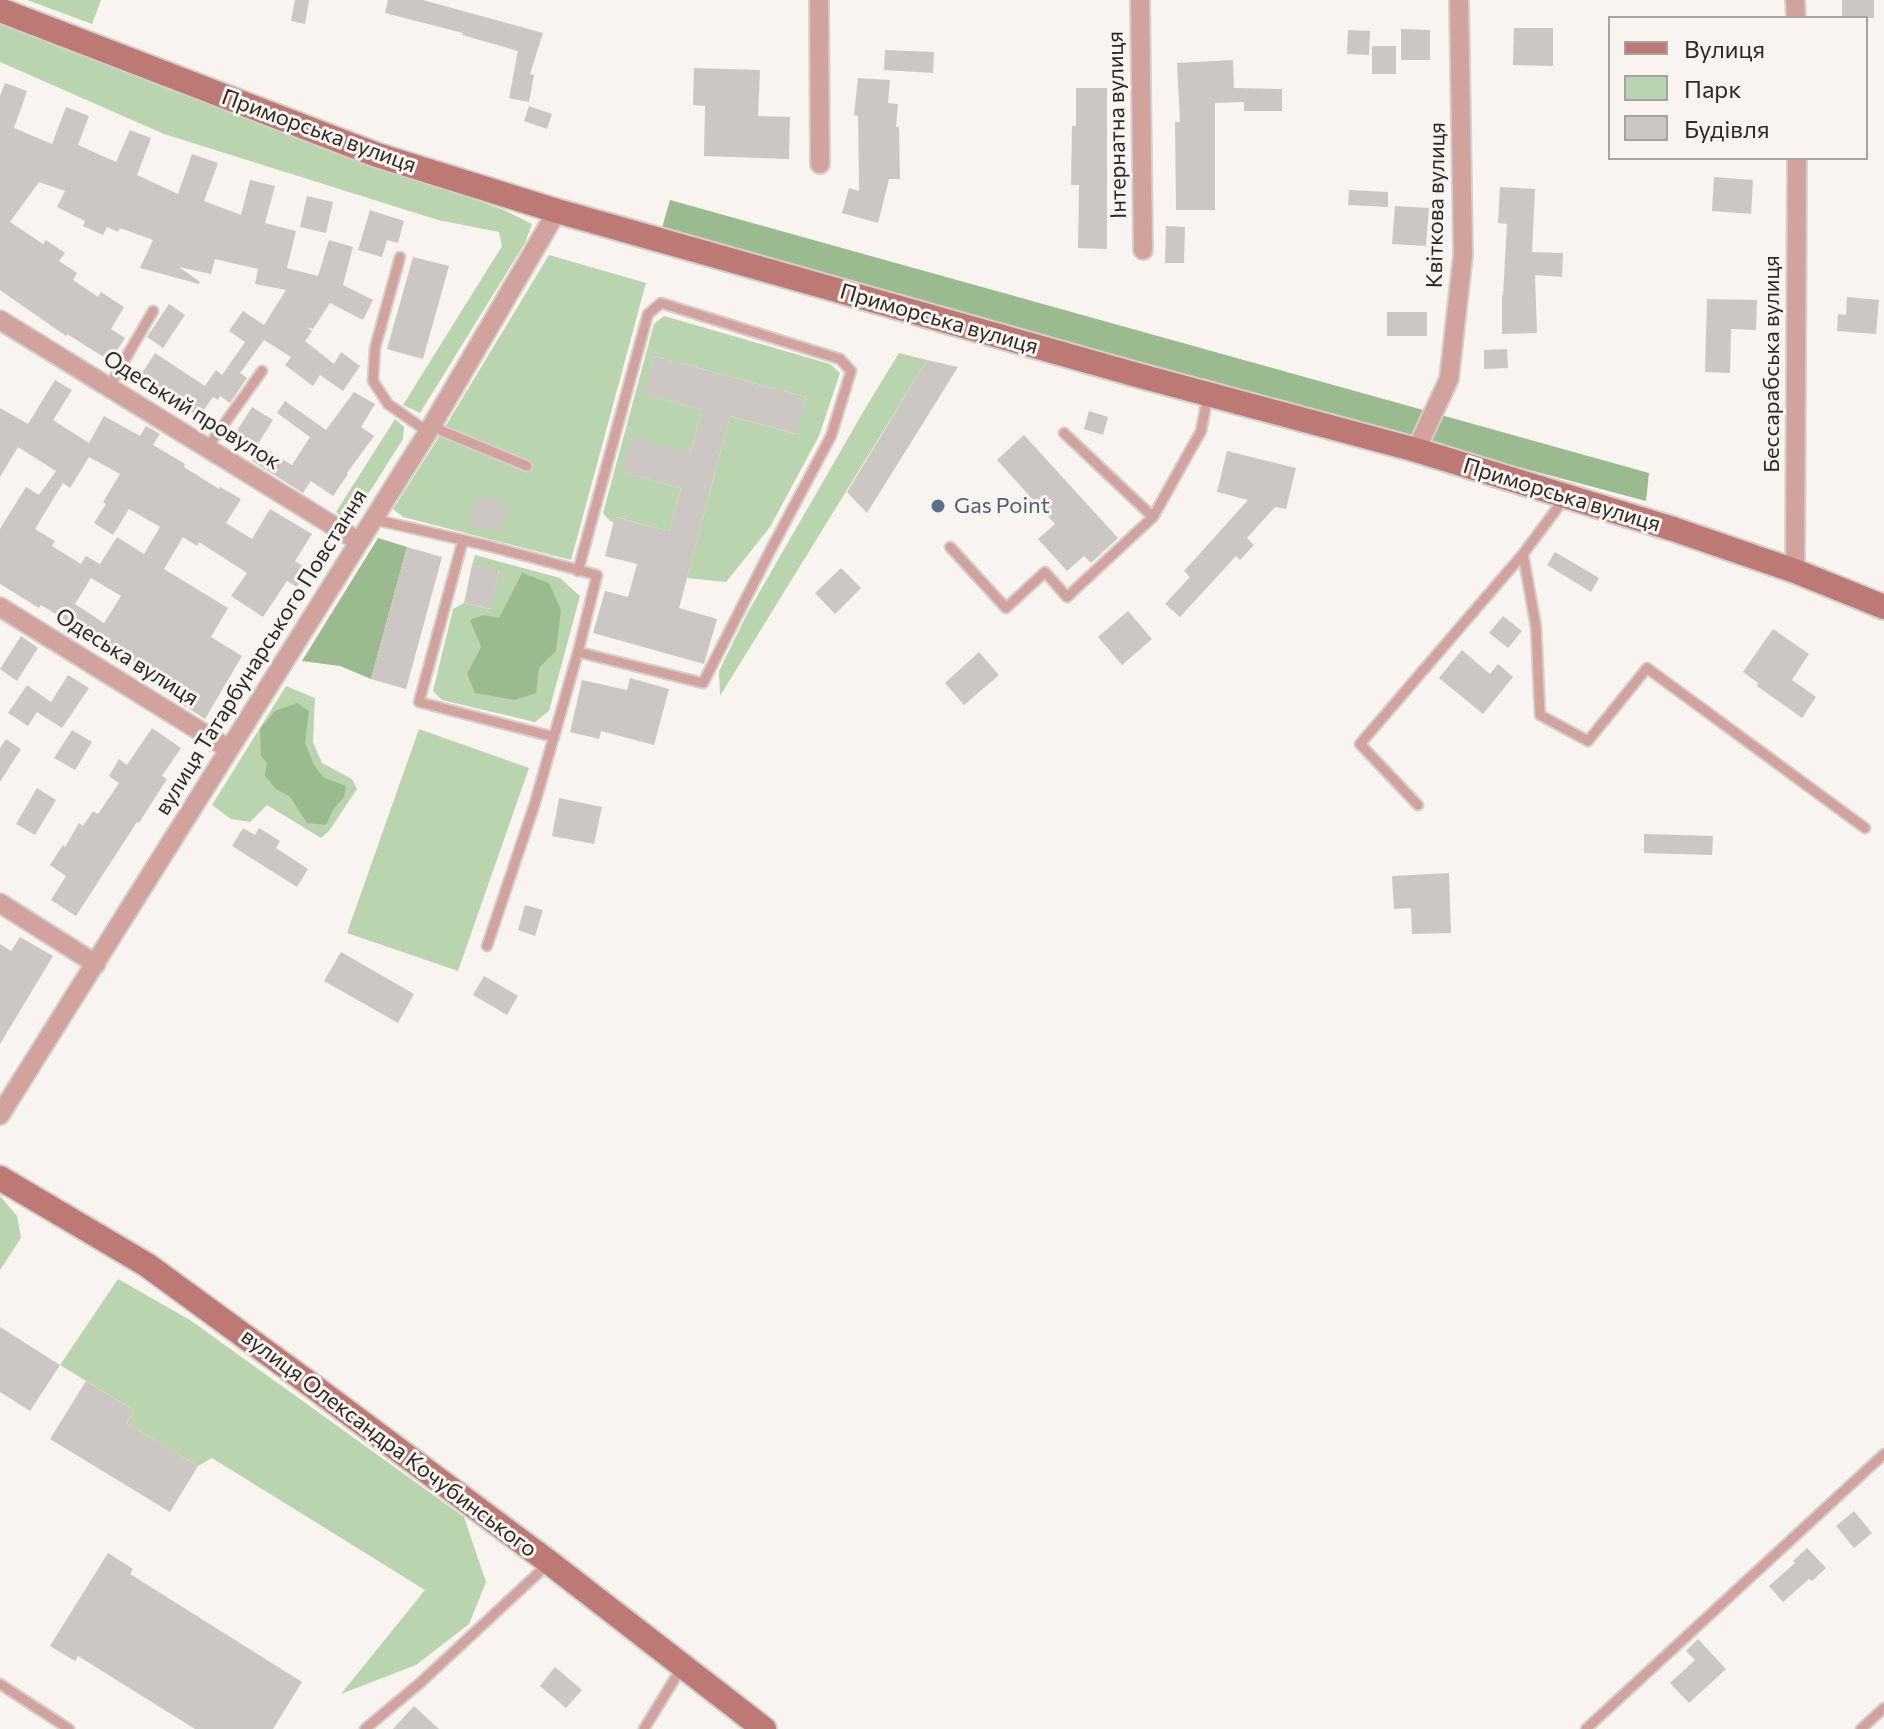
<!DOCTYPE html>
<html>
<head>
<meta charset="utf-8">
<style>
	body { margin:0 }
	#map { position:relative; width:1884px; height:1729px; overflow:hidden; background:#faf4f0; font-family:Commissioner,sans-serif }
	canvas { display:block }
	.legend { position:absolute; left:1608px; top:16px; width:260px; height:144px; box-sizing:border-box; background:#faf4f0; border:2px solid #a8a3a0; margin:0; padding:10px 14px; list-style:none; font-size:24px; color:#2c2928 }
	.legend li { display:flex; align-items:center; gap:16px; height:40px }
	.legend b { width:40px; border:2px solid #a8a3a0 }
</style>
</head>
<body>
<div id="map">
<canvas width="1884" height="1729"></canvas>
<ul class="legend">
<li><b style="height:10px;background:#bd7975"></b>Вулиця</li>
<li><b style="height:22px;background:#bad4b0"></b>Парк</li>
<li><b style="height:22px;background:#ccc7c3"></b>Будівля</li>
</ul>
</div>
<script>
const c = document.querySelector('canvas').getContext('2d');
c.lineJoin = 'round';
function fill(path, color) {
  c.fillStyle = color;
  c.fill(path, 'evenodd');
}
function shape(rows) {
  const path = new Path2D();
  for (const r of rows) {
    path.moveTo(r[0], r[1]);
    for (let i = 2; i < r.length; i += 2) path.lineTo(r[i], r[i + 1]);
  }
  return path;
}
function strokePath(path, color, width, dash) {
  c.strokeStyle = color;
  c.lineWidth = width;
  c.lineCap = dash ? 'butt' : 'round';
  c.setLineDash(dash || []);
  c.stroke(path);
}
function label(font, color, halo, rows, align = 'center') {
  c.font = font + ' Commissioner,sans-serif';
  c.lineWidth = 6;
  c.setLineDash([]);
  c.textBaseline = 'middle';
  c.strokeStyle = halo;
  c.fillStyle = color;
  for (const [text, x, y, turn = 0] of rows) {
    c.save();
    c.translate(x, y);
    c.rotate((+turn || 0) * Math.PI / 180);
    c.textAlign = isNaN(turn) ? turn : align;
    if (halo) c.strokeText(text, 0, 0);
    c.fillText(text, 0, 0);
    c.restore();
  }
}
fill(shape([
	[27,0,101,0,92,24],
	[0,23,314,143,504,210,532,224,525,243,420,413,403,405,502,246,499,232,438,220,164,134,0,62],
	[549,255,646,283,571,560,403,517,393,509,437,440],
	[664,316,830,364,840,373,819,436,770,527,726,582,687,578,730,416,795,434,806,397,654,356,644,394,702,410,690,453,622,472,681,488,669,531,616,517,614,523,609,520,603,513,654,324],
	[899,353,927,360,720,696,719,671,748,612,866,407],
	[395,419,404,427,403,439,353,518,342,517,336,512],
	[475,555,560,578,580,596,549,711,535,722,442,700,433,691,453,609,464,603,490,609,499,571,472,565],
	[286,686,315,698,313,742,322,763,352,779,357,789,329,831,321,838,267,805,250,822,231,819,212,805],
	[419,729,529,768,458,971,347,933],
	[0,1196,17,1216,21,1238,0,1270],
	[118,1279,190,1320,464,1517,486,1582,469,1624,416,1665,341,1694,425,1590,212,1458,198,1466,127,1423,134,1410,60,1365]
]), '#bad4b0');
fill(shape([
	[670,200,1649,473,1646,501,659,238],
	[378,538,407,547,371,679,340,666,302,661],
	[522,573,549,583,561,610,556,651,539,668,536,693,514,700,475,693,467,674,481,647,470,620,483,615,499,618],
	[297,703,309,711,305,743,314,765,323,777,346,786,344,797,333,810,326,825,307,823,290,797,275,788,265,776,267,763,261,756,260,729,275,711]
]), '#9cba8f');
fill(shape([
	[295,0,309,0,305,24,291,21],
	[388,0,423,0,543,33,530,74,534,75,529,102,509,98,518,51,462,35,463,33,385,13],
	[1842,0,1874,0,1874,18,1842,18],
	[1514,28,1553,28,1553,66,1513,65],
	[1401,29,1430,30,1430,60,1401,60],
	[1348,30,1370,31,1369,55,1347,54],
	[1372,46,1396,46,1396,74,1372,74],
	[885,50,934,52,933,73,884,70],
	[1233,60,1234,88,1282,89,1282,111,1244,111,1244,102,1215,103,1215,210,1176,210,1175,122,1180,122,1177,63],
	[694,68,760,70,758,116,790,117,789,159,704,156,705,106,693,105],
	[858,78,890,80,888,103,898,104,896,127,899,127,900,179,889,179,878,223,842,213,849,188,859,191,858,116,854,115],
	[5,83,27,91,14,128,52,144,66,107,89,116,78,145,116,162,130,130,151,138,137,175,178,194,192,154,218,163,204,201,241,215,250,180,275,186,265,223,296,231,287,268,318,276,329,240,353,247,343,285,373,300,363,320,330,303,313,329,306,327,312,331,305,341,334,364,341,352,360,366,343,391,320,375,313,386,285,365,291,357,264,340,240,373,247,378,230,403,220,396,218,400,213,397,199,417,139,378,155,353,205,386,216,370,222,375,245,342,229,331,243,311,264,325,286,290,255,284,258,269,215,259,211,274,179,267,200,282,199,284,140,268,153,240,120,228,118,232,107,227,103,235,83,226,85,221,57,207,65,191,39,182,10,222,43,244,46,240,65,253,59,261,77,273,73,280,98,297,101,292,124,307,111,329,125,338,110,361,67,334,66,336,0,290,0,236,5,229,0,236,0,96],
	[1076,88,1107,88,1107,249,1078,248,1079,185,1071,185,1072,126,1076,126],
	[529,106,552,114,547,129,524,121],
	[1714,177,1753,180,1751,214,1712,211],
	[1500,187,1535,189,1532,252,1563,253,1562,277,1535,275,1537,333,1502,334,1502,295,1503,295,1507,224,1498,223],
	[1349,190,1388,192,1388,207,1348,205],
	[307,196,333,202,326,233,300,227],
	[1395,206,1429,208,1426,246,1392,244],
	[370,210,404,221,398,243,387,240,382,257,358,250],
	[1166,226,1185,227,1184,263,1165,263],
	[413,257,449,266,423,359,387,349],
	[1847,297,1879,300,1876,334,1837,331,1838,314,1846,315],
	[1707,299,1757,300,1756,330,1731,329,1730,373,1705,372],
	[169,304,185,315,163,348,147,337],
	[1387,312,1427,312,1427,336,1387,336],
	[1507,349,1508,368,1484,369,1484,350],
	[654,356,806,397,796,434,730,416,679,608,717,619,704,664,593,633,605,591,628,597,637,564,605,556,615,517,669,531,681,488,621,472,631,437,690,453,702,410,643,394],
	[927,360,958,367,867,513,847,492],
	[55,380,72,390,53,420,89,443,104,416,140,436,146,426,160,434,153,445,185,464,184,467,219,489,220,487,241,499,226,523,252,539,270,509,312,534,295,561,308,569,297,587,287,581,263,617,231,596,247,573,199,542,197,546,183,537,164,569,228,608,211,637,242,656,205,719,165,693,166,692,140,674,144,668,79,627,78,628,41,605,39,608,0,584,0,529,26,487,39,495,56,471,18,447,0,477,0,408,28,424],
	[89,457,120,474,103,502,106,504,94,523,113,535,129,509,160,527,144,554,117,537,100,564,86,556,81,564,52,546,55,541,35,529,63,483,70,488],
	[91,578,121,596,104,623,75,604],
	[354,392,375,404,361,427,374,436,347,473,348,474,333,496,311,481,303,493,252,461,261,446,292,465,310,437,277,413,285,401,326,430],
	[252,407,273,420,254,450,233,437],
	[1089,411,1108,417,1103,435,1084,429],
	[1024,435,1118,538,1091,563,1084,556,1067,571,1038,539,1055,524,997,460],
	[1227,451,1296,468,1286,509,1275,507,1247,538,1254,545,1240,560,1236,556,1180,617,1165,604,1190,577,1184,571,1248,500,1217,492],
	[477,495,509,504,501,532,469,524],
	[407,547,442,557,406,689,371,679],
	[1555,552,1599,578,1591,592,1547,565],
	[472,565,499,570,491,609,464,603],
	[841,568,861,588,835,614,815,593],
	[1128,611,1152,639,1122,665,1098,637],
	[1503,616,1522,631,1508,648,1489,633],
	[1773,629,1809,654,1792,680,1816,697,1802,718,1757,686,1758,683,1743,672],
	[21,636,38,648,17,681,0,669],
	[1462,650,1490,674,1498,664,1513,677,1483,714,1439,678],
	[979,652,999,675,964,705,945,683],
	[68,675,89,688,62,728,37,712,28,726,8,713,27,685,51,702],
	[630,678,669,689,654,745,601,731,599,739,570,732,582,680,627,690],
	[152,728,181,748,162,776,167,779,139,823,137,822,76,916,51,900,66,876,50,865,63,845,65,847,79,823,83,826,93,811,98,814,119,783,109,776,119,759,127,765],
	[72,730,92,742,75,770,54,758],
	[6,739,21,749,0,782,0,748],
	[37,788,56,800,35,835,16,824],
	[559,798,602,807,594,844,552,836],
	[243,828,255,835,259,828,280,841,276,848,308,869,297,887,232,846],
	[1644,834,1713,836,1712,855,1644,853],
	[1449,873,1451,933,1412,934,1411,908,1394,909,1392,876],
	[525,905,543,910,535,936,518,930],
	[20,937,53,956,0,1044,0,944,11,951],
	[341,952,414,994,398,1023,324,981],
	[484,976,518,996,507,1015,473,995],
	[0,1327,60,1365,30,1411,0,1392],
	[86,1381,134,1410,127,1423,198,1466,170,1512,50,1439],
	[1854,1511,1872,1533,1854,1548,1836,1526],
	[1807,1548,1826,1568,1812,1581,1809,1579,1783,1602,1769,1586,1795,1563,1793,1561],
	[108,1553,133,1569,130,1574,302,1682,273,1729,195,1729,78,1656,75,1661,50,1646],
	[1698,1639,1726,1669,1689,1703,1670,1683,1695,1660,1686,1651],
	[555,1667,582,1690,566,1708,540,1686],
	[414,1706,439,1729,393,1729]
]), '#ccc7c3');
const lane = shape([
	[400,257,375,348,373,381,388,404,428,432],
	[109,387,153,311],
	[433,423,442,431,527,466],
	[1064,433,1153,517,1201,431,1208,394],
	[207,448,262,371],
	[372,519,485,545,597,575,578,652,535,803,487,946],
	[463,540,419,702,554,737],
	[950,547,1006,608,1045,572,1067,597,1153,517],
	[1523,554,1536,627,1540,715,1588,741,1647,668,1865,828],
	[578,571,648,314,661,303,840,359,851,371,831,436,769,553,703,683,578,652],
	[1418,805,1360,744,1523,554,1564,499],
	[0,1684,69,1729],
	[365,1729,420,1683,547,1565],
	[644,1729,682,1667],
	[1586,1729,1884,1454],
	[1861,1729,1884,1708]
]);
const street = shape([
	[819,0,820,164],
	[1140,0,1143,250],
	[1795,0,1796,18],
	[0,320,358,541],
	[1416,450,1449,379,1463,255,1459,0],
	[1795,571,1797,158],
	[0,607,229,749],
	[0,903,96,964],
	[0,1115,428,432,557,211]
]);
const secondary = shape([
	[0,10,377,155,557,211,1137,375,1416,450,1673,529,1795,571,1884,607],
	[0,1178,147,1265,314,1387,550,1563,764,1729]
]);
strokePath(lane, '#d5cfcc', 13);
strokePath(street, '#d5cfcc', 22);
strokePath(secondary, '#d5cfcc', 28);
strokePath(lane, '#d2a29f', 9);
strokePath(street, '#d2a29f', 18);
strokePath(secondary, '#bd7975', 24);
for (const [x, y, r, color] of [
	[938,506,8,"#5c6f8a"]
]) {
  const dot = new Path2D();
  dot.arc(x, y, r, 0, 2 * Math.PI);
  c.fillStyle = color;
  c.fill(dot);
  strokePath(dot, '#faf4f0', 3);
}
label('22px', '#2c2928', '#faf4f0', [
	["Інтернатна вулиця",1117,125,-91],
	["Приморська вулиця",319,131,20],
	["Квіткова вулиця",1436,205,-89],
	["Приморська вулиця",939,319,16],
	["Бессарабська вулиця",1772,364,-90],
	["Одеський провулок",192,410,32],
	["Приморська вулиця",1562,495,17],
	["вулиця Татарбунарського Повстання",261,652,-58],
	["Одеська вулиця",127,657,32],
	["вулиця Олександра Кочубинського",389,1443,37]
]);
label('22px', '#4e5e75', '#faf4f0', [
	["Gas Point",954,506]
], 'left');
</script>
</body>
</html>
